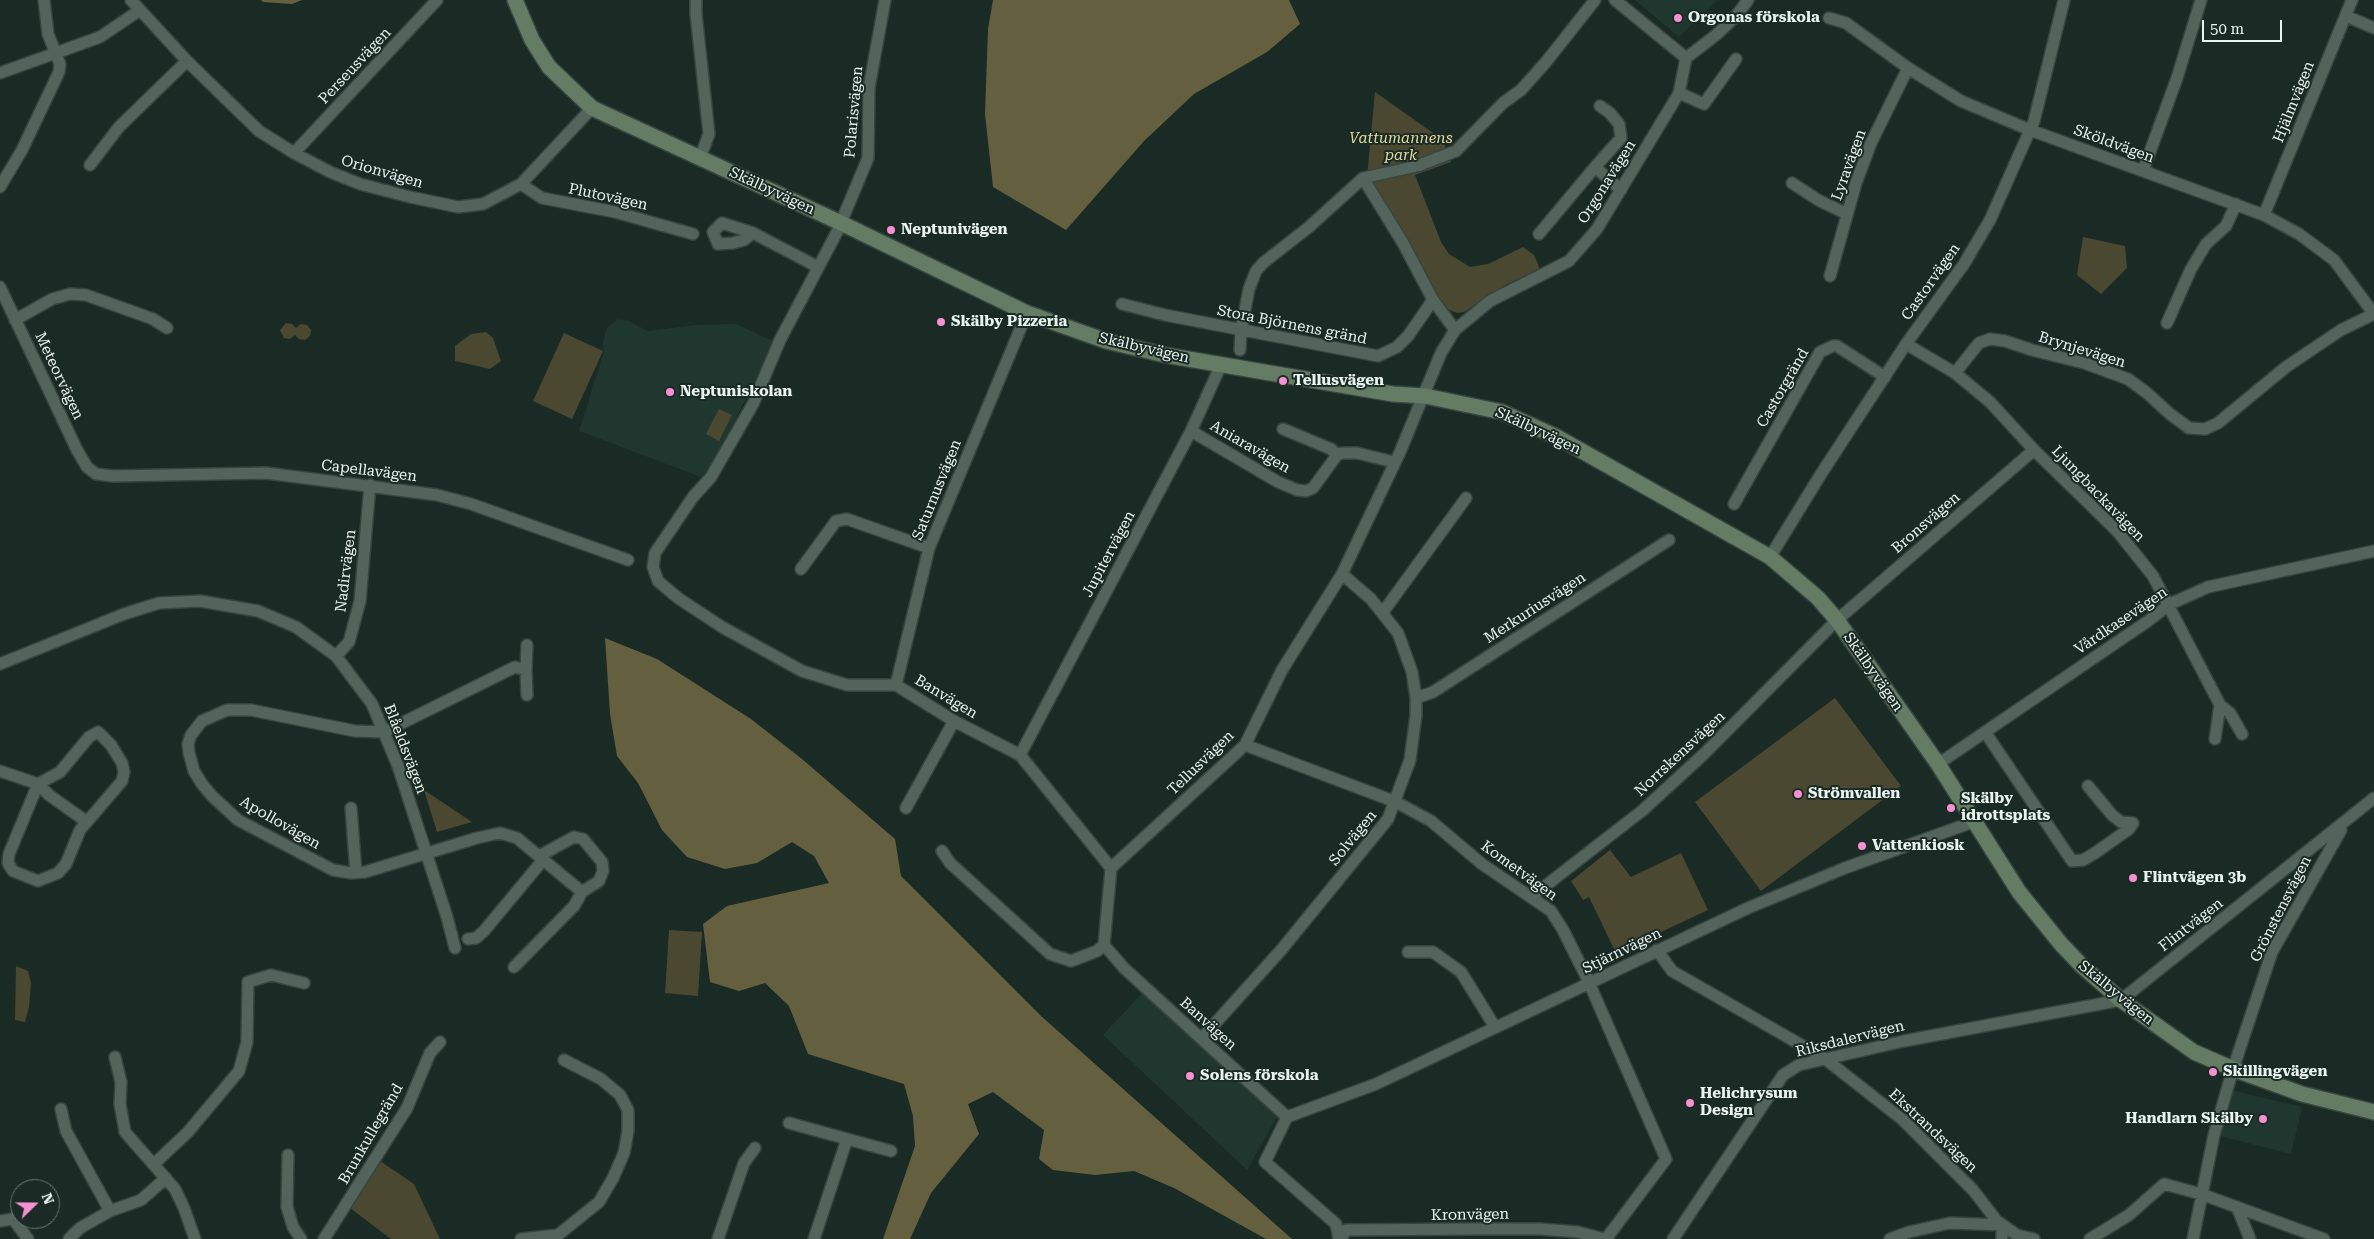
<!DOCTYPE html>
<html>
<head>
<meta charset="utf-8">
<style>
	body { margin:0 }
	#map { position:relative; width:2374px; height:1239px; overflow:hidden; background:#1a2a24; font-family:"Roboto Serif",serif }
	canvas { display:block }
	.north { position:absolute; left:10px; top:1179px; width:50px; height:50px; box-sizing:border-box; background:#1a2a24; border:1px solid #6d7a75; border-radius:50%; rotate:68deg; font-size:14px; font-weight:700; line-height:20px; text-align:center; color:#e9f3ef }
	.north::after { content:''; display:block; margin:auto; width:18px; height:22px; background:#f591d2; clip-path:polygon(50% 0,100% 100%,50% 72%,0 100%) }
	.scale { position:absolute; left:2202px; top:20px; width:80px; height:22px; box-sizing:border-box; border:2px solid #e9f3ef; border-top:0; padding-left:6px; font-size:15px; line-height:18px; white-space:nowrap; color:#e9f3ef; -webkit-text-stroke:4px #1a2a24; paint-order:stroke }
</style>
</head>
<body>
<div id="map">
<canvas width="2374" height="1239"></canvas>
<div class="north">N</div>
<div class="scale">50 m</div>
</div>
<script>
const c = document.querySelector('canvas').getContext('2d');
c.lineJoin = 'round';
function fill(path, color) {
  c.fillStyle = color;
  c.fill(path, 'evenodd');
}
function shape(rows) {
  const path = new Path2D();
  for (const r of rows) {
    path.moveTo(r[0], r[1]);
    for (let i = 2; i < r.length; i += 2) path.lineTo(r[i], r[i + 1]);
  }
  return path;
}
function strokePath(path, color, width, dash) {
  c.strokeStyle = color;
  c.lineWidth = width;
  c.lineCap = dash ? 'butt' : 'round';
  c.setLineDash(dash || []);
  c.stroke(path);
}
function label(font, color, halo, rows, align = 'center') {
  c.font = font + ' "Roboto Serif",serif';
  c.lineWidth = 4;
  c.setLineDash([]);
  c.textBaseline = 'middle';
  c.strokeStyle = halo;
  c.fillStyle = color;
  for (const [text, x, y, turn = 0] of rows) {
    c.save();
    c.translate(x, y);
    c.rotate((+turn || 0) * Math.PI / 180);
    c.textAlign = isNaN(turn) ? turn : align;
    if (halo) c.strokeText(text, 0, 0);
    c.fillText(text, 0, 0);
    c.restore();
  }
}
fill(shape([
	[1635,0,1718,0,1679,37],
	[618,319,626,321,627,320,648,331,696,325,736,324,775,342,714,461,701,477,579,431,604,352,603,343,606,329],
	[1144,991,1277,1117,1247,1170,1103,1035],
	[2231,1090,2302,1107,2291,1154,2220,1136]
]), '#20372f');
fill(shape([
	[1375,92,1443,140,1451,162,1415,175,1441,242,1449,254,1470,267,1488,264,1523,247,1534,255,1540,269,1507,284,1464,312,1457,313,1445,308,1436,297,1367,177],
	[2083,237,2125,246,2127,268,2101,294,2077,275],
	[286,323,292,324,296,328,301,324,307,325,311,330,310,336,305,340,299,339,295,335,290,339,284,338,280,330],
	[486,332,493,338,501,361,490,369,455,361,455,346,471,334],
	[564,333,603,351,572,419,533,401],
	[719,409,732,415,719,441,706,434],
	[1835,698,1901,786,1761,891,1695,802],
	[424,790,472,822,437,832],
	[1610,850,1631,877,1681,853,1708,910,1616,953,1589,897,1583,900,1571,881],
	[669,930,702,932,698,996,665,993],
	[16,966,28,971,31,983,29,1007,25,1022,15,1020],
	[380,1161,414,1184,440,1239,391,1239,350,1208]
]), '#4b4832');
fill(shape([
	[261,0,302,0,292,4,263,2],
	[993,0,1289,0,1300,24,1267,52,1194,94,1144,141,1066,230,993,187,985,114,988,29],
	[605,638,657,659,751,719,802,759,895,839,901,876,1041,1016,1292,1239,1266,1239,1174,1188,1134,1171,1095,1175,1053,1170,1039,1159,1044,1130,993,1092,968,1104,979,1134,931,1193,910,1239,883,1239,915,1146,913,1116,904,1084,808,1054,789,1006,765,983,739,991,710,982,703,924,727,906,829,883,814,856,792,842,757,863,725,869,687,857,662,830,638,783,617,756,610,714]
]), '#64603f');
const street = shape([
	[131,0,187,61,259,131,294,153,330,172,360,184,410,197,458,207,483,204,521,184,592,108],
	[696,0,696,14,709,134,700,158],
	[885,0,869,88,868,158,837,232,780,340,753,404,711,477,693,497,655,553,653,567,658,581,678,598,722,627,802,671,847,685,896,685,954,721,1020,755,1111,868,1104,945,1124,968,1287,1117,1265,1162,1336,1224,1339,1239],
	[1615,0,1686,58],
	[2346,16,2374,28],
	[1829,18,1846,23,1908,68,1961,101,2030,130,2264,215,2299,234,2334,260,2374,314],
	[0,73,100,37,140,10],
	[1679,93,1704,104,1736,59],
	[1600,106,1610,113,1619,124,1621,138,1595,167,1621,190],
	[294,153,437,0],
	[90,165,119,127,187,61],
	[2143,171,2177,78,2201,0],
	[1363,178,1403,243,1433,300,1455,330],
	[1792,183,1818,200,1847,214],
	[521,184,542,198,615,212,693,234],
	[0,187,22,150,59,72,60,64,48,34,44,0],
	[2264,215,2352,0],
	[753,233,722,223,713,232,718,244,733,243,744,240,753,233,818,267],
	[1539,234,1595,167],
	[1830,276,1856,183,1871,143,1908,68],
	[0,287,77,450,87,467,96,474,113,476,266,473,437,495,471,504,628,560],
	[1122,304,1165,315,1378,356,1397,347,1408,336,1433,300],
	[15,320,52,299,70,294,86,295,153,319,167,328],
	[2167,323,2191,269,2206,244,2226,226,2236,204],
	[1906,344,1955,373,1990,402,2034,450,2117,531,2153,576,2220,705,2230,713,2242,734],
	[1240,350,1241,330,1249,289,1256,271,1263,263,1309,227,1363,178,1417,166,1456,151,1503,103,1521,90,1546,62,1595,0],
	[1955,373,1979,343,1990,339,2005,341,2032,350,2084,363,2128,379,2147,393,2170,414,2189,428,2205,429,2218,423,2286,367,2341,330,2374,314],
	[1283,429,1331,449,1337,455],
	[1191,431,1278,482,1297,490,1306,491,1313,488,1337,455,1342,453,1357,453,1394,462],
	[1734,504,1820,352,1833,346,1837,346,1885,377],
	[1770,557,1821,474,1906,344,1964,264,1990,220,2034,121,2064,0],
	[801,569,836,521,847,519,929,548],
	[1383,612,1466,498],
	[336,656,349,642,360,601,370,485],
	[0,664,124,614,159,603,200,601,223,605,258,611,296,627,336,656,372,704,398,766,447,917,455,948],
	[526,670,527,645],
	[896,685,929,548,1027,313],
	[527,695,526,670,515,667,384,732,355,731,251,710,227,710,202,721,191,735,188,744,189,753,194,771,202,784,212,796,238,820,333,870,351,873,365,872,477,838,500,833,517,838,547,863,582,892,599,881,603,871,602,862,583,839,574,837,539,856],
	[1416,698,1433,692,1669,540],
	[98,732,111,745,122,763,124,772,122,781,80,830,66,864,58,873,38,881,13,871,8,863,9,854,38,784,60,772,89,737,98,732],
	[1985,732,2072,861,2083,860,2095,853,2129,829,2133,823,2121,822,2112,815,2088,786],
	[2215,739,2220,705],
	[1245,745,1396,802,1431,821,1482,864,1551,911,1563,930,1587,978,1666,1159,1606,1239],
	[1020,755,1191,431,1221,365],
	[1938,764,2148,621,2170,604,2208,587,2374,551],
	[0,771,38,784,49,795,87,822],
	[351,808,356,873],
	[906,808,954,721],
	[942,851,950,863,1050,954,1071,961,1097,951,1104,945],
	[1111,868,1245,745,1282,670,1342,574,1400,452,1441,353,1455,330,1490,301,1569,261,1597,229,1679,93,1686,58,1716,35,1737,15,1748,0],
	[1531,897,1643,810,1705,753,1837,620,2034,450],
	[468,939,476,938,484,931,543,860],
	[1657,950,1672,971,1824,1058,1903,1120,1973,1190,1997,1221,2017,1235,2034,1239],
	[1408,952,1433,952,1461,972,1495,1027],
	[514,967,574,906,582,892],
	[1202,1038,1282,949,1388,819,1410,760,1416,715,1416,698,1412,672,1398,633,1371,599,1342,574],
	[115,1057,121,1082,120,1104,125,1132,175,1189,184,1208,195,1239],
	[61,1109,66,1131,110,1211],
	[1287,1117,1376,1084,1748,908,1845,868,1973,822],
	[789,1123,891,1151],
	[288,1155,287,1207,293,1227,301,1239],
	[154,1164,188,1132,239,1071,247,1042,248,982,271,975,304,983],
	[2237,1207,2250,1239],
	[0,1221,13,1219,28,1239],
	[69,1239,80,1228,110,1211,141,1200,166,1178],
	[324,1239,407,1108,430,1053,440,1042],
	[521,1239,558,1235,599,1202,613,1178,624,1153,628,1131,628,1110,620,1095,601,1079,564,1060],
	[718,1239,744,1163,755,1148],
	[814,1239,847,1139],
	[1341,1239,1346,1230,1472,1229,1540,1229,1578,1232,1604,1239],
	[1673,1239,1783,1075,1799,1065,1904,1041,2121,1000,2374,798],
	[1890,1239,1909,1232,1950,1223,2002,1225,2002,1239],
	[2090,1239,2129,1215,2164,1184,2201,1194,2324,1239],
	[2193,1239,2214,1135,2233,1069,2272,952,2341,830]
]);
const secondary = shape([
	[515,0,532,40,549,67,592,108,841,223,1027,313,1106,341,1165,355,1393,394,1425,396,1502,412,1557,437,1770,557,1818,598,1837,620,1938,764,2019,892,2061,944,2082,966,2121,1000,2194,1052,2233,1069,2302,1094,2374,1112]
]);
strokePath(street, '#37443f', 14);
strokePath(secondary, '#37443f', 18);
strokePath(street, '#53645d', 11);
strokePath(secondary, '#637c63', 15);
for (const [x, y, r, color] of [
	[1678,18,5,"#f591d2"],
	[891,230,5,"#f591d2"],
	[941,322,5,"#f591d2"],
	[1283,381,5,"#f591d2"],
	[670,392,5,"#f591d2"],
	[1798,794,5,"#f591d2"],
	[1951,808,5,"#f591d2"],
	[1862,846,5,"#f591d2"],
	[2133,878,5,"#f591d2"],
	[2213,1072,5,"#f591d2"],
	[1190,1076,5,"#f591d2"],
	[1690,1103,5,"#f591d2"],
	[2263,1119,5,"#f591d2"]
]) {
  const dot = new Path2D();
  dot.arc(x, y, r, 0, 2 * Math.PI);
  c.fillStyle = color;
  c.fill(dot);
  strokePath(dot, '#1a2a24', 2);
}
label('bold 15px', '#e9f3ef', '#1a2a24', [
	["Orgonas förskola",1688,18],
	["Neptunivägen",901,230],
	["Skälby Pizzeria",951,322],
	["Tellusvägen",1293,381],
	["Neptuniskolan",680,392],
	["Strömvallen",1808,794],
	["Skälby",1961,799],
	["idrottsplats",1961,816],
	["Vattenkiosk",1872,846],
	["Flintvägen 3b",2143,878],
	["Skillingvägen",2223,1072],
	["Solens förskola",1200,1076],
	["Helichrysum",1700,1094],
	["Design",1700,1111],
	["Handlarn Skälby",2253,1119,"right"]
], 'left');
label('15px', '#e9f3ef', '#1a2a24', [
	["Perseusvägen",355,66,-47],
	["Hjälmvägen",2294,102,-68],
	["Polarisvägen",854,112,-85],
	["Sköldvägen",2114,144,20],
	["Lyravägen",1849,165,-70],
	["Orionvägen",382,172,16],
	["Orgonavägen",1607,182,-58],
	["Skälbyvägen",772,191,25],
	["Plutovägen",608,197,12],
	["Castorvägen",1931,282,-55],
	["Stora Björnens gränd",1292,325,11],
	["Skälbyvägen",1144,348,13],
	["Brynjevägen",2082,350,17],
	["Meteorvägen",59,376,65],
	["Castorgränd",1783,388,-60],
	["Skälbyvägen",1538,431,25],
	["Aniaravägen",1250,447,30],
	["Capellavägen",369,471,7],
	["Saturnusvägen",937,490,-68],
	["Ljungbackavägen",2098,494,46],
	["Bronsvägen",1926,523,-41],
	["Jupitervägen",1109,554,-62],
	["Nadirvägen",346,571,-83],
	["Merkuriusvägen",1535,608,-33],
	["Vårdkasevägen",2121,621,-34],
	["Skälbyvägen",1873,672,55],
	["Banvägen",946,697,31],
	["Blåeldsvägen",405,749,69],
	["Norrskensvägen",1680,754,-43],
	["Tellusvägen",1201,763,-44],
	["Apollovägen",280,823,30],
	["Solvägen",1353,838,-51],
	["Kometvägen",1519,871,36],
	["Grönstensvägen",2281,909,-63],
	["Flintvägen",2191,925,-38],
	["Stjärnvägen",1622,951,-26],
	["Skälbyvägen",2116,993,39],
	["Banvägen",1208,1024,42],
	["Riksdalervägen",1850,1039,-14],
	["Ekstrandsvägen",1933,1131,43],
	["Brunkullegränd",371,1134,-60],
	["Kronvägen",1470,1215,-1]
]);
label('italic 15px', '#e3da9e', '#1a2a24', [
	["Vattumannens",1401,139],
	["park",1401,156]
]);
</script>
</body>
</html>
